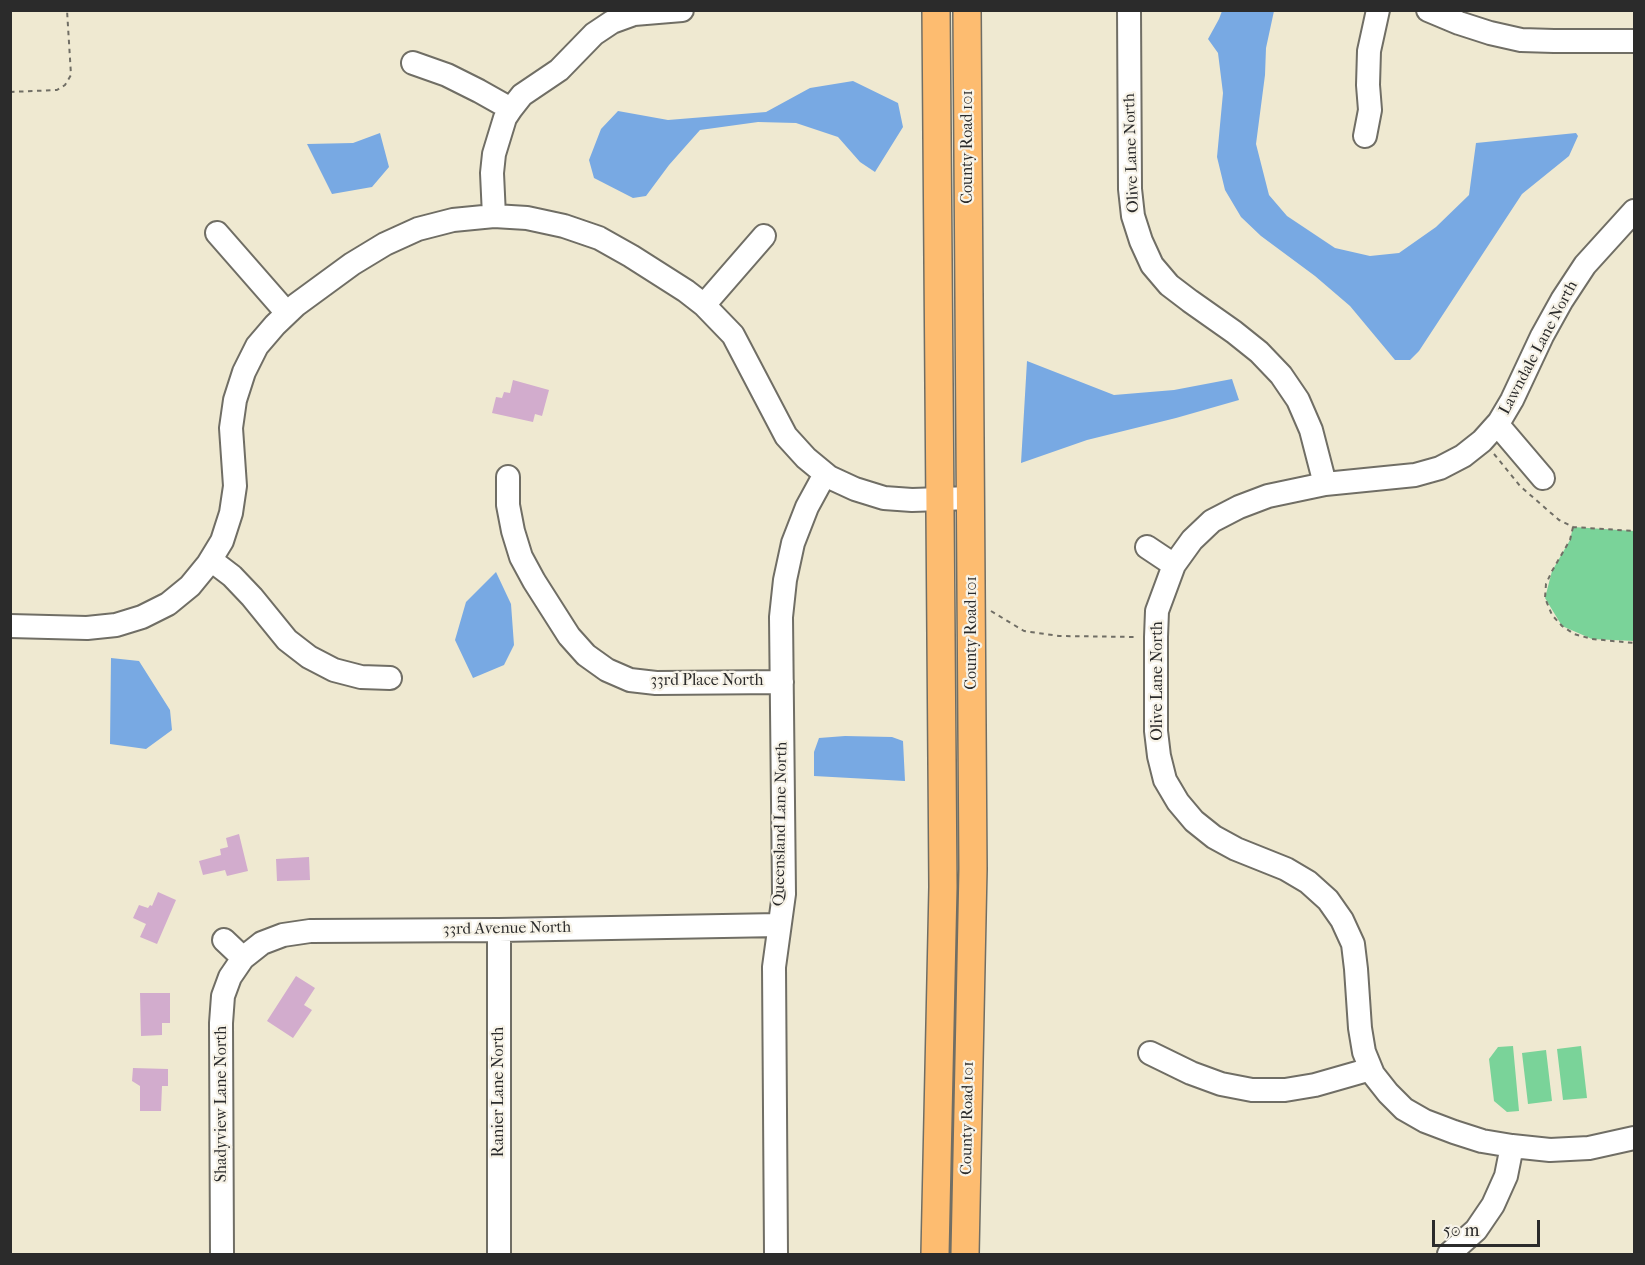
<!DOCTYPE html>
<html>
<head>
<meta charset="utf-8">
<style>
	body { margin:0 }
	#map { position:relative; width:1645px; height:1265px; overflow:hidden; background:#efe9d1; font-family:"IM FELL French Canon",serif }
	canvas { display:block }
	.frame { position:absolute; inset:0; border:12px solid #2b2b2b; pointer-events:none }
	.scale { position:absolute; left:1432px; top:1220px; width:108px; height:27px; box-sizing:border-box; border:3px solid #2b2b2b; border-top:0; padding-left:8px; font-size:18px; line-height:21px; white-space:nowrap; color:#2b2b2b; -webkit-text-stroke:4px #f7f3e8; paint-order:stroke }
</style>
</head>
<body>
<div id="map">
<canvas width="1645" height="1265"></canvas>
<div class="frame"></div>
<div class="scale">50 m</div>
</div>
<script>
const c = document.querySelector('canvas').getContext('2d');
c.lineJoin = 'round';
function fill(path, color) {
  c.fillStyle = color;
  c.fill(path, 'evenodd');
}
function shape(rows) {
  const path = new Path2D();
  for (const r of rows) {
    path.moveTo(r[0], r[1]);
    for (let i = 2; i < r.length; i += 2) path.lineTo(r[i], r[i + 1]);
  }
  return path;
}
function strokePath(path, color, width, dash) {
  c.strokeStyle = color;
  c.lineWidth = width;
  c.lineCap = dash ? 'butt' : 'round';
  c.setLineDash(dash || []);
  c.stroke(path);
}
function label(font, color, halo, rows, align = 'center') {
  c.font = font + ' "IM FELL French Canon",serif';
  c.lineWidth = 4.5;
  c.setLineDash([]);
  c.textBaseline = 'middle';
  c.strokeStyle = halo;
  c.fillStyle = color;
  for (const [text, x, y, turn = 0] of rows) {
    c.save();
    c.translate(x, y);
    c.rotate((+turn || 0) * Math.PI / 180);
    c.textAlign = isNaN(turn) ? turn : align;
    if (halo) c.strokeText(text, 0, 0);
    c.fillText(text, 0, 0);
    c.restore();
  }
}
fill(shape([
	[1573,527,1634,531,1634,641,1592,639,1562,626,1545,598,1552,571,1570,540],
	[1513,1046,1519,1111,1507,1112,1494,1101,1489,1059,1498,1047],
	[1581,1046,1587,1098,1563,1100,1557,1049],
	[1546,1050,1552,1101,1528,1104,1522,1053]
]), '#7ad399');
fill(shape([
	[1222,11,1274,11,1266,48,1265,75,1256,144,1269,195,1287,216,1335,248,1370,256,1399,253,1436,227,1469,195,1476,143,1576,133,1578,136,1569,156,1522,194,1419,351,1410,360,1395,360,1350,306,1315,276,1261,236,1241,217,1225,190,1217,157,1223,93,1218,53,1208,39,1219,19],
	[853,81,898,103,903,127,875,172,860,162,838,137,796,123,758,122,700,130,669,165,646,196,633,198,594,178,589,160,601,129,618,111,668,120,766,112,810,88],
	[380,133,389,167,372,187,332,194,307,144,353,143],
	[1027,361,1114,395,1174,390,1232,379,1239,400,1176,418,1087,440,1021,463],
	[496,572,511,604,514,645,504,665,473,678,455,640,466,602],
	[111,658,139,661,170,710,172,730,146,749,110,744],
	[845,736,892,737,903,741,905,781,814,776,814,752,819,738]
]), '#78a9e3');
fill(shape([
	[513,380,549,390,542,416,535,414,533,422,492,413,496,397,502,398,504,392,510,393],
	[239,834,248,871,227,876,225,870,203,875,199,861,221,855,220,849,228,847,226,838],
	[309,857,310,880,277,881,276,859],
	[158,892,176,900,157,944,140,937,146,924,133,918,139,905,148,908,150,905,152,906],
	[296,976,315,988,304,1005,312,1010,293,1038,267,1021],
	[140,993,170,993,170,1023,162,1023,162,1035,141,1036],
	[133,1068,168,1069,168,1086,162,1086,161,1111,140,1111,140,1086,132,1081]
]), '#d2accd');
const minor = shape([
	[1129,10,1130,189,1133,216,1141,241,1152,265,1169,285,1190,301,1234,332,1259,352,1281,375,1298,400,1311,430,1325,484],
	[1428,10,1459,23,1490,33,1521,40,1554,41,1634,41],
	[413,63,447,75,479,91,511,109],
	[1365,136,1370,110,1368,85,1369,51,1378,10],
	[1634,211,1585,265,1562,300,1542,336,1512,400,1499,422,1482,441,1463,456,1440,468,1415,475,1325,484,1268,496,1239,507,1212,521,1192,540,1174,565,1157,611,1156,637,1156,731,1159,756,1165,780,1178,802,1194,821,1214,837,1236,849,1286,869,1308,882,1328,900,1342,920,1353,944,1356,969,1360,1028,1364,1052,1373,1074,1388,1093,1404,1109,1425,1121,1454,1132,1482,1141,1512,1146,1550,1150,1589,1148,1634,1138],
	[494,216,492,173,494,154,505,118,511,109,522,95,559,70,594,34,612,22,634,14,682,10],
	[217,233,287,313],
	[704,305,764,236],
	[1496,426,1503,431,1543,478],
	[508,477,508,505,513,531,521,557,534,581,569,636,586,655,607,670,630,680,656,683,782,682],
	[1147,547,1174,565],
	[211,560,232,576,252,597,287,640,309,657,334,670,361,677,390,678],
	[10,626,87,628,116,625,142,617,168,604,190,586,208,564,222,541,231,513,235,486,231,428,235,400,244,372,257,346,275,325,296,305,352,264,385,244,418,229,453,220,494,216,527,218,564,226,599,238,631,256,686,291,704,305,733,335,786,436,806,458,829,477,855,489,884,498,912,500,971,498],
	[499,930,499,1254],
	[224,940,243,958],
	[1150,1053,1191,1073,1221,1084,1252,1090,1285,1090,1315,1085,1371,1069],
	[222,1254,221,1023,223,996,230,977,243,958,262,943,283,935,310,931,499,930,779,925],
	[776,1254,774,967,784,894,781,617,785,580,793,543,807,507,825,474],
	[1449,1254,1476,1230,1493,1205,1506,1176,1512,1146]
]);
const major = shape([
	[935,1254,943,887,936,10],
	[965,1254,973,869,967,10]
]);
strokePath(minor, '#706e65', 26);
strokePath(major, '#706e65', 30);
strokePath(shape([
	[10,92,57,90,65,85,71,75,67,10],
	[1494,454,1520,486,1559,520,1573,527,1634,531],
	[1573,527,1570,540,1552,571,1546,584,1545,598,1552,615,1562,626,1574,634,1592,639,1634,643],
	[991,611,1024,631,1059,636,1138,637]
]), '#706e65', 2, [4.5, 4.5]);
strokePath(minor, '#fff', 22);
strokePath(major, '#fdbc70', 27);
label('16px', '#2b2b2b', '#f7f3e8', [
	["County Road 101",968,147,-90],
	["Olive Lane North",1132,153,-92],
	["Lawndale Lane North",1539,348,-62],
	["County Road 101",972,633,-90],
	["33rd Place North",707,681],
	["Olive Lane North",1158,681,-90],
	["Queensland Lane North",781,824,-89],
	["33rd Avenue North",507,929,-1],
	["Ranier Lane North",499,1092,-90],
	["Shadyview Lane North",222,1104,-90],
	["County Road 101",968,1118,-89]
]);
</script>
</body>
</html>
